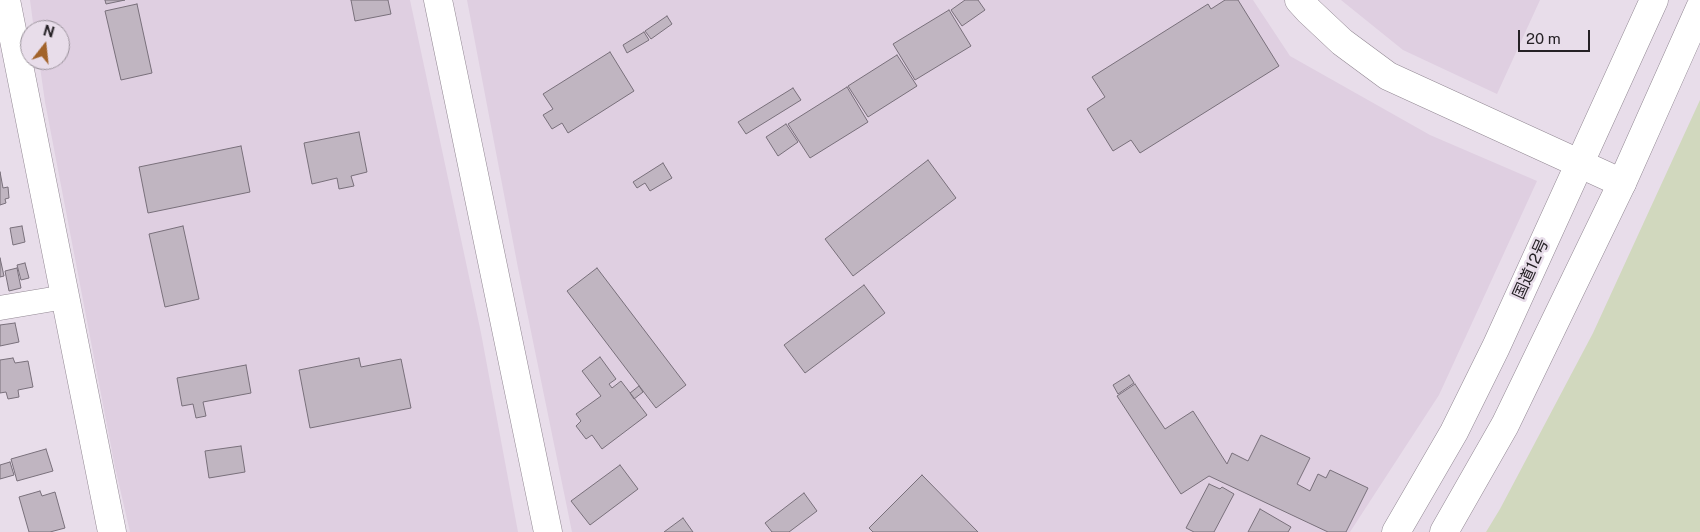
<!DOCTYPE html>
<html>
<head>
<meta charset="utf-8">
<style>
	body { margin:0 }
	#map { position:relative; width:1700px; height:532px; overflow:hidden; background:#e8ddea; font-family:"Public Sans",sans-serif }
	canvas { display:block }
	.north { position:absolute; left:20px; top:20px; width:50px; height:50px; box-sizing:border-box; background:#e8ddea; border:1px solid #9a929b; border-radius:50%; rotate:16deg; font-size:14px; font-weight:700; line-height:20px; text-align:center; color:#252125 }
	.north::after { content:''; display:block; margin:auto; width:18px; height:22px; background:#a2632a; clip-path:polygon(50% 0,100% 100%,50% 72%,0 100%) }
	.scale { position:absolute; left:1518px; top:30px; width:72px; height:22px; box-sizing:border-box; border:2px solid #252125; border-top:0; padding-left:6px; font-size:15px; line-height:18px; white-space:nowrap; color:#252125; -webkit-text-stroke:4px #e8ddea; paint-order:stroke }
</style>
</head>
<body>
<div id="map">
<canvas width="1700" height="532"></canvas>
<div class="north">N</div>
<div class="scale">20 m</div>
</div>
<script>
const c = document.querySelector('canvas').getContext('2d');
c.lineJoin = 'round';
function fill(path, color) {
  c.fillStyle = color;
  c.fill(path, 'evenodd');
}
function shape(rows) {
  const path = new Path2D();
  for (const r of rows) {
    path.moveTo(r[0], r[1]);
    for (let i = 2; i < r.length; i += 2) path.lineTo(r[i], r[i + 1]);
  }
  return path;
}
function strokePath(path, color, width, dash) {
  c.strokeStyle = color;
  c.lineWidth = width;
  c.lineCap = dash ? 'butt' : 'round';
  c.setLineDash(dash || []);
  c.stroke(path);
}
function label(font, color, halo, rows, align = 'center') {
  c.font = font + ' "Public Sans","Noto Sans JP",sans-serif';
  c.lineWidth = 5;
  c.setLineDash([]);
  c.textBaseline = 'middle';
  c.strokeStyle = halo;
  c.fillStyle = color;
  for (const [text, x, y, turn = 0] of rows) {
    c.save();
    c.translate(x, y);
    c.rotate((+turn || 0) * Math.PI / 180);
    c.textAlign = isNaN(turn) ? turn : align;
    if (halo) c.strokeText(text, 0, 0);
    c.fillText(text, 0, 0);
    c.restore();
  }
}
fill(shape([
	[30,0,410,0,481,333,518,532,130,532,115,467,45,102,39,60,60,60,60,30,34,30],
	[467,0,1253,0,1290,56,1430,135,1537,181,1439,395,1350,532,572,532,518,268],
	[1341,0,1540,0,1497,94,1403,50]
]), '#dfcfe1');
fill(shape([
	[1700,100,1700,532,1486,532,1500,509,1593,333]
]), '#d1d8be');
const building = shape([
	[105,0,125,0,106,4,105,0],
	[351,0,388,0,391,14,355,21,351,0],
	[965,0,978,0,985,10,962,26,951,10,965,0],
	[1225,0,1238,0,1279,66,1140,153,1131,140,1113,151,1087,109,1105,97,1092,77,1208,4,1211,9,1225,0],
	[137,4,152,73,121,80,105,11,137,4],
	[949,10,971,46,915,80,893,44,949,10],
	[667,16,672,24,651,39,645,31,667,16],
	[644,32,649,40,627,53,623,45,644,32],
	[610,52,634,91,568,133,562,123,552,129,543,115,553,109,543,94,610,52],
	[897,55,917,86,868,117,848,86,897,55],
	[847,87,868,122,810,158,788,124,847,87],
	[793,88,801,100,746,134,738,122,793,88],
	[786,124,798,142,778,156,766,137,786,124],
	[359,132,367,172,351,176,354,186,339,189,337,178,312,184,304,143,359,132],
	[241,146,250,192,148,213,139,167,241,146],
	[928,160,956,198,853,276,825,239,928,160],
	[663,163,672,178,650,191,645,183,637,188,633,182,663,163],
	[0,172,3,188,8,187,9,198,5,199,6,203,0,205,0,172],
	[22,226,25,242,13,245,10,228,22,226],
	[183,226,199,299,165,307,149,234,183,226],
	[0,258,4,276,0,277,0,258],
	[25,263,29,278,21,280,17,265,25,263],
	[17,268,21,288,9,291,5,271,17,268],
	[597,268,686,385,656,408,567,291,597,268],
	[864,285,885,313,805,373,784,345,864,285],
	[15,323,19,342,0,346,0,325,15,323],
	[600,357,616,379,609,384,612,388,621,381,647,415,602,449,592,435,586,439,576,426,581,421,576,414,601,396,582,371,600,357],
	[13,358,15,363,28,361,33,387,18,390,19,397,8,399,6,392,0,393,0,360,13,358],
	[359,358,361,367,401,359,411,408,310,428,299,370,359,358],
	[246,365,251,393,203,402,206,416,196,418,193,404,182,406,177,378,246,365],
	[1129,375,1134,383,1118,394,1113,385,1129,375],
	[1135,384,1165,429,1193,411,1227,464,1232,453,1248,461,1261,435,1310,458,1297,484,1310,491,1318,474,1326,478,1330,470,1368,488,1346,532,1328,532,1209,476,1181,494,1117,396,1135,384],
	[639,386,643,392,634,399,630,393,639,386],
	[241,446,245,472,209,478,205,451,241,446],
	[46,449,53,471,17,481,11,459,46,449],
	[10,462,14,475,0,479,0,465,10,462],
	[620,465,638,489,590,525,571,501,620,465],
	[922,475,978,532,873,532,869,528,922,475],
	[1209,484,1220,489,1222,487,1234,494,1214,532,1194,532,1186,528,1209,484],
	[40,491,42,496,55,492,65,528,50,532,29,532,19,497,40,491],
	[804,493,817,511,789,532,772,532,765,523,804,493],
	[1260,509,1291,527,1288,532,1248,532,1260,509],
	[683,518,693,532,664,532,683,518]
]);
fill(building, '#c0b5c1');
strokePath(building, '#79707b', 1);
const minor = shape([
	[0,308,65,297]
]);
const tertiary = shape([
	[6,0,112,532],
	[438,0,548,532],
	[1299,0,1309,11,1342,42,1388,76,1622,183]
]);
const trunk = shape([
	[1396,532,1454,432,1496,347,1654,0],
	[1444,532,1505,425,1622,183,1700,8]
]);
strokePath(minor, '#928893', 25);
strokePath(tertiary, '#928893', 29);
strokePath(trunk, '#928893', 29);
strokePath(minor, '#fff', 24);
strokePath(tertiary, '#fff', 28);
strokePath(trunk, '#fff', 28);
label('16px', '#252125', '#e8ddea', [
	["国道12号",1531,269,-66]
]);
</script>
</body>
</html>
